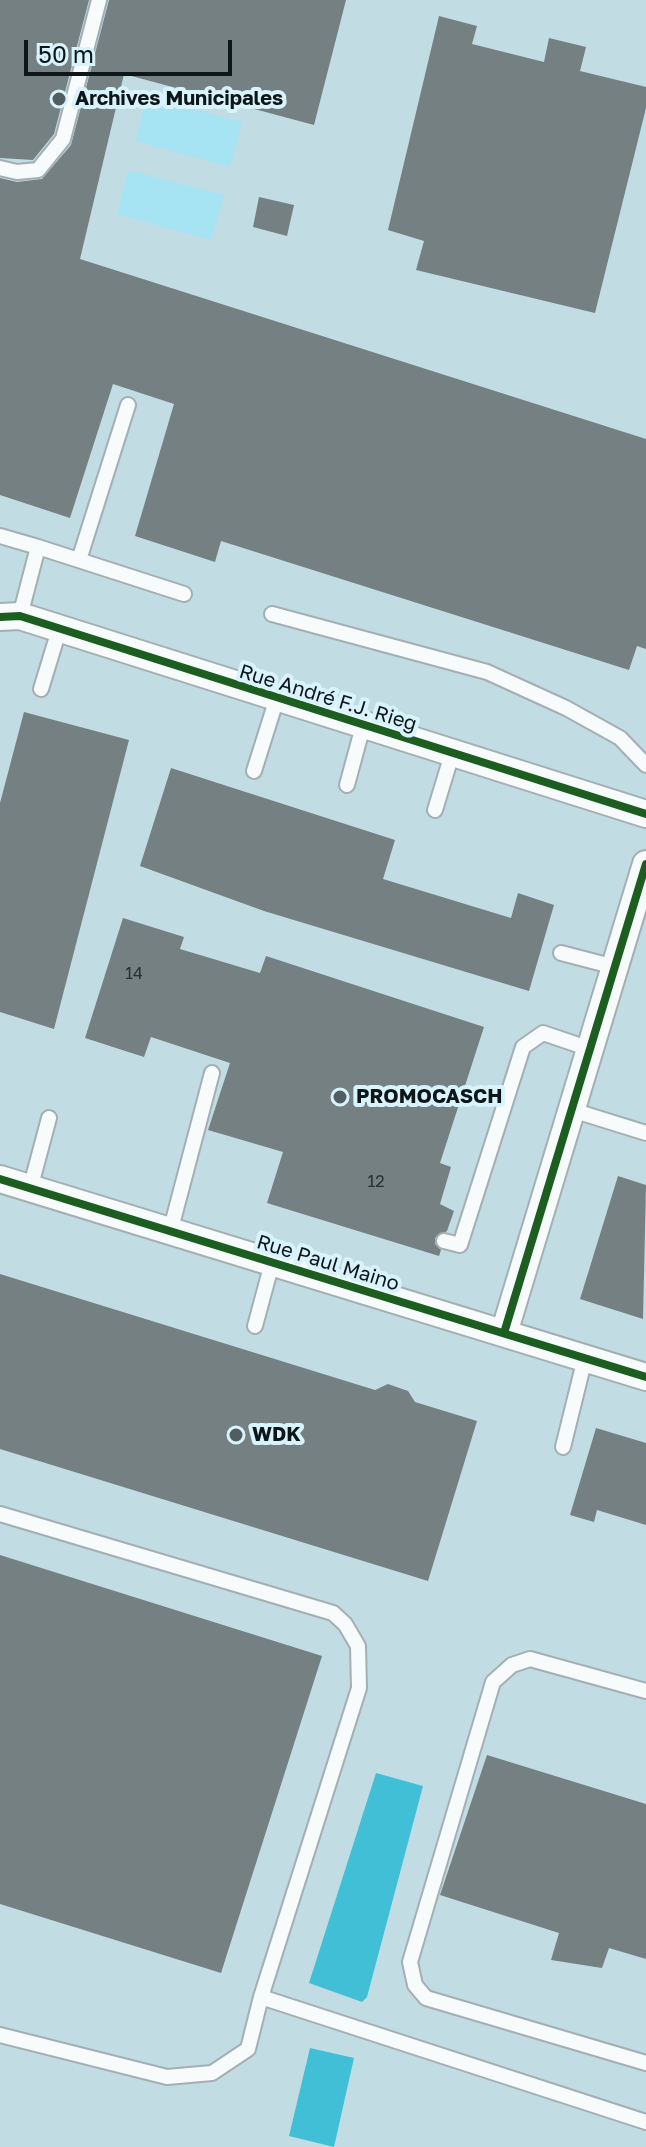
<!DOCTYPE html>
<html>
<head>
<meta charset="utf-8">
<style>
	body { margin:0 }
	#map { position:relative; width:646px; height:2147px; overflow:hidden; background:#d3e2e6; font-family:"Golos Text",sans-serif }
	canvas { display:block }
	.scale { position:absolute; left:24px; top:40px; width:208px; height:36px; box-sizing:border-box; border:4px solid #0d1619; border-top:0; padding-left:10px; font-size:24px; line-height:28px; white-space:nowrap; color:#0d1619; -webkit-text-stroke:6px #d8f3fb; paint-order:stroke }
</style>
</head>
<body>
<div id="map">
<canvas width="646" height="2147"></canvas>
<div class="scale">50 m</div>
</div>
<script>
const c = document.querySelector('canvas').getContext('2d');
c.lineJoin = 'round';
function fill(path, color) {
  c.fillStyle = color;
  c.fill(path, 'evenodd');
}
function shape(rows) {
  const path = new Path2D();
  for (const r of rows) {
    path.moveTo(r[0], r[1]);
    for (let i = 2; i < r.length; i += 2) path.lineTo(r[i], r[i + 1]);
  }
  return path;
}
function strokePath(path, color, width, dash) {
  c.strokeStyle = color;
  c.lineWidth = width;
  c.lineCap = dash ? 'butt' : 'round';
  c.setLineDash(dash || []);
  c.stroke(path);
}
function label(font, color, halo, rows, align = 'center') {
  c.font = font + ' "Golos Text",sans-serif';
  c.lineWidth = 8;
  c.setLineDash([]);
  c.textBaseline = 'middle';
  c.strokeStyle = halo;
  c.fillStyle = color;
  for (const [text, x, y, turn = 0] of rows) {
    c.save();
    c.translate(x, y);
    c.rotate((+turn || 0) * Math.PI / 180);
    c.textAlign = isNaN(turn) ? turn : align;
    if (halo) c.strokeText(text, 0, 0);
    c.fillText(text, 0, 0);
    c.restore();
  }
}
fill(shape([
	[0,0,646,0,646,2147,0,2147]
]), '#c2dce4');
fill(shape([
	[147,97,242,122,230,167,135,141],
	[128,170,224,195,211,240,117,214]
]), '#a6e3f3');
fill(shape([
	[376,1773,423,1786,367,1997,362,2002,309,1983],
	[310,2048,354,2058,334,2147,289,2136]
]), '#40bfd7');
fill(shape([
	[0,0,89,0,54,134,33,160,0,158],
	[109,0,346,0,314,125,124,74,80,259,646,439,646,649,637,646,629,670,221,541,215,562,135,536,174,404,113,384,70,518,0,495,0,178,17,182,42,179,71,145],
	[439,16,477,26,472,44,544,62,549,38,586,47,580,71,646,87,646,108,595,313,416,270,424,241,388,230],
	[259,197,294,205,287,236,253,227],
	[24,712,129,740,54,1029,0,1012,0,803],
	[171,768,395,840,383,879,511,918,518,893,554,905,529,991,264,911,140,866],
	[123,918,184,937,180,949,260,973,266,956,484,1027,440,1163,451,1167,440,1204,454,1211,447,1231,435,1238,435,1244,441,1250,439,1256,267,1203,283,1152,208,1130,230,1063,151,1037,144,1057,85,1038],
	[618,1176,646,1185,643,1319,580,1299],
	[0,1274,375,1390,388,1384,408,1391,415,1402,477,1421,428,1581,0,1449],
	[596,1428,646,1443,646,1525,597,1510,594,1522,570,1515],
	[0,1555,322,1656,221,1973,0,1904],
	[487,1755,646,1804,646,1959,609,1948,602,1968,551,1960,559,1933,440,1895]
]), '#748082');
const lane = shape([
	[0,168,17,172,38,170,63,139,99,0],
	[0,536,38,547],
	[79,560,128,405],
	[272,614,487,672,566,708,620,738,646,765],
	[20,616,38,547,184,594],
	[41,689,59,630],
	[254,771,277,698],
	[347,785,363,726],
	[435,810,452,754],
	[561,953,615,967],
	[572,1110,646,1133],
	[30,1189,49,1118],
	[170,1232,212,1073],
	[444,1241,460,1245,523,1047,543,1033,590,1049],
	[255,1326,272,1263],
	[563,1447,585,1358],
	[0,1514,333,1613,345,1624,358,1646,359,1688,261,1997,248,2049,212,2073,167,2077,0,2035],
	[646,1691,530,1659,512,1665,493,1682,410,1962,415,1985,426,1998,646,2063],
	[261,1997,646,2122]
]);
const street = shape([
	[0,617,20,616,646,814],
	[0,1179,646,1377],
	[504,1333,646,864]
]);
strokePath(lane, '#a4afb3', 18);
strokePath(street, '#a4afb3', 30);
strokePath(lane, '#f8fbfb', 14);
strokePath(street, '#f8fbfb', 26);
strokePath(shape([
	[0,617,20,616,646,814],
	[0,1179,646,1377],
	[504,1333,646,864]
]), '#1b5e20', 8);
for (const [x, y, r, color] of [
	[59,99,8,"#525d61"],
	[340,1097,8,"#525d61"],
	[236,1435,8,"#525d61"]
]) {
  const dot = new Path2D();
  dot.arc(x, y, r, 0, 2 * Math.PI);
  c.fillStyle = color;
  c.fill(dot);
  strokePath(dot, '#d8f3fb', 3);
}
label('16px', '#273033', null, [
	["14",134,974],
	["12",376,1182]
]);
label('bold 20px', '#0d1619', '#d8f3fb', [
	["Archives Municipales",75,99],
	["PROMOCASCH",356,1097],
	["WDK",252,1435]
], 'left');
label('20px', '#0d1619', '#d8f3fb', [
	["Rue André F.J. Rieg",328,698,17],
	["Rue Paul Maino",328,1263,17]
]);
</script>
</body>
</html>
